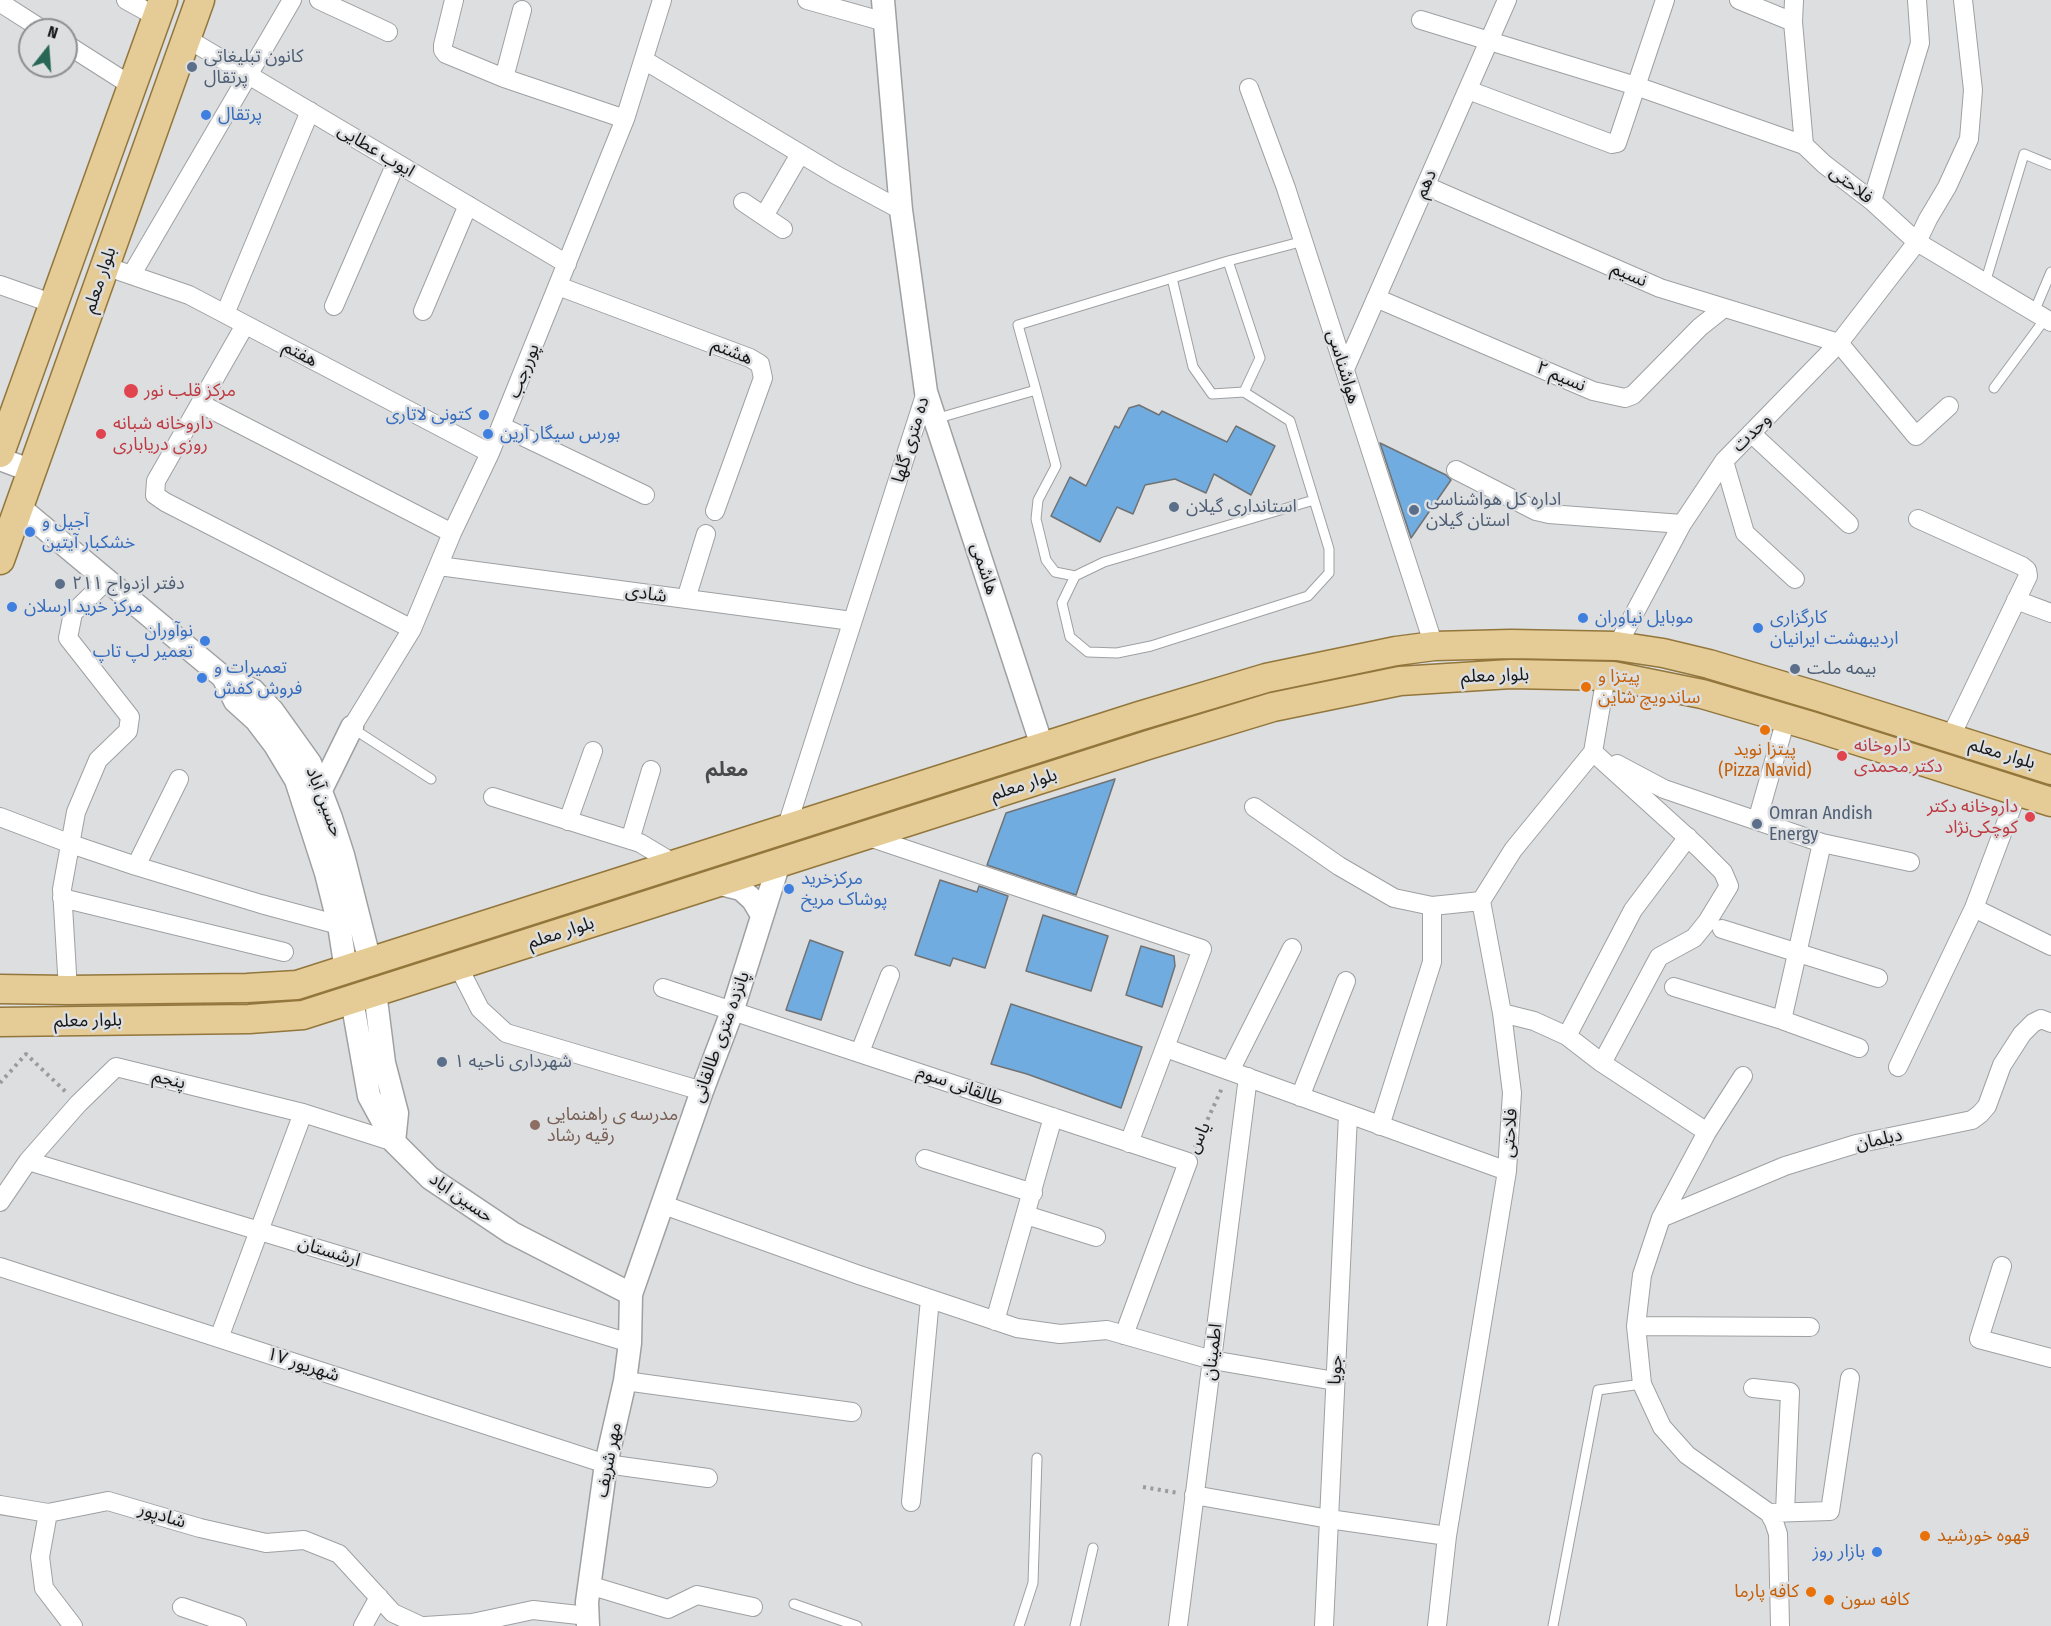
<!DOCTYPE html>
<html>
<head>
<meta charset="utf-8">
<style>
	body { margin:0 }
	#map { position:relative; width:2051px; height:1626px; overflow:hidden; background:#dcdee0; font-family:"Fira Sans Condensed",sans-serif }
	canvas { display:block }
	.north { position:absolute; left:18px; top:18px; width:60px; height:60px; box-sizing:border-box; background:#dcdee0; border:2px solid #8d8f90; border-radius:50%; rotate:17deg; font-size:16px; font-weight:700; line-height:24px; text-align:center; color:#171819 }
	.north::after { content:''; display:block; margin:auto; width:21px; height:27px; background:#286755; clip-path:polygon(50% 0,100% 100%,50% 72%,0 100%) }
</style>
</head>
<body>
<div id="map">
<canvas width="2051" height="1626"></canvas>
<div class="north">N</div>
</div>
<script>
const c = document.querySelector('canvas').getContext('2d');
c.lineJoin = 'round';
function fill(path, color) {
  c.fillStyle = color;
  c.fill(path, 'evenodd');
}
function shape(rows) {
  const path = new Path2D();
  for (const r of rows) {
    path.moveTo(r[0], r[1]);
    for (let i = 2; i < r.length; i += 2) path.lineTo(r[i], r[i + 1]);
  }
  return path;
}
function strokePath(path, color, width, dash) {
  c.strokeStyle = color;
  c.lineWidth = width;
  c.lineCap = dash ? 'butt' : 'round';
  c.setLineDash(dash || []);
  c.stroke(path);
}
function label(font, color, halo, rows, align = 'center') {
  c.font = font + ' "Fira Sans Condensed","Noto Sans Arabic",sans-serif';
  c.lineWidth = 5;
  c.setLineDash([]);
  c.textBaseline = 'middle';
  c.strokeStyle = halo;
  c.fillStyle = color;
  for (const [text, x, y, turn = 0] of rows) {
    c.save();
    c.translate(x, y);
    c.rotate((+turn || 0) * Math.PI / 180);
    c.textAlign = isNaN(turn) ? turn : align;
    if (halo) c.strokeText(text, 0, 0);
    c.fillText(text, 0, 0);
    c.restore();
  }
}
const building = shape([
	[1139,405,1159,415,1162,411,1227,442,1236,426,1275,446,1251,495,1214,474,1206,493,1175,479,1145,485,1133,514,1117,507,1100,542,1051,516,1070,477,1086,486,1115,426,1119,428,1129,408,1139,405],
	[1380,443,1446,475,1451,480,1411,538,1380,443],
	[1115,779,1076,895,987,865,1006,813,1115,779],
	[940,880,977,892,979,886,1008,896,985,968,953,958,950,966,915,955,940,880],
	[1043,915,1108,936,1091,991,1026,971,1043,915],
	[810,940,843,952,821,1020,786,1010,810,940],
	[1141,946,1174,956,1175,966,1162,1007,1126,995,1141,946],
	[1011,1004,1142,1047,1121,1108,1027,1074,991,1064,1011,1004]
]);
fill(building, '#70acdf');
strokePath(building, '#707274', 1.5);
const service = shape([
	[1172,278,1193,367,1212,394,1244,392,1260,358,1228,261],
	[1985,283,2024,154,2051,165],
	[2034,312,2051,272],
	[1994,388,2045,319],
	[1036,390,1056,466,1038,500,1036,519,1046,560,1055,572,1075,576],
	[1244,392,1290,421,1329,549,1329,573,1308,596,1151,646,1117,653,1088,652,1070,637,1062,603,1075,576,1104,562,1314,500],
	[935,419,1036,390,1018,325,1228,261,1304,241],
	[352,728,431,779],
	[794,1604,857,1626],
	[1019,1626,1033,1583,1037,1458],
	[1075,1626,1093,1548],
	[1553,1626,1598,1390,1642,1384]
]);
const minor = shape([
	[126,0,157,17],
	[319,0,388,32],
	[454,0,443,45,443,50,446,54,504,78,625,119],
	[807,0,885,22],
	[1739,0,1793,22,1804,145,1824,164,1872,201,1917,242,2051,322],
	[4,5,43,30],
	[1421,20,1636,86,1804,145],
	[1793,22,1794,0],
	[186,38,567,264],
	[66,44,132,86],
	[644,60,836,175,901,210],
	[504,78,522,10],
	[1249,88,1286,188,1434,646],
	[1468,90,1612,144,1617,143,1665,0],
	[1426,186,1660,288,1839,343,1916,436,1949,406],
	[1872,201,1920,43,1917,0],
	[743,202,783,229],
	[764,216,800,154],
	[105,266,189,295,490,453],
	[132,274,292,0],
	[0,285,54,304],
	[558,286,750,358,760,364,763,378,715,511],
	[1376,298,1593,391,1625,398,1633,395,1700,327,1724,308],
	[334,306,396,163],
	[423,311,468,205],
	[225,314,310,111],
	[245,325,156,481,155,495,165,502,412,629],
	[1345,369,1507,0],
	[201,404,452,533],
	[501,426,645,495],
	[1751,433,1849,524],
	[1724,461,1745,533,1795,579],
	[1456,470,1536,511,1549,514,1682,524],
	[1918,519,2022,566,2027,570,2028,576,1950,738],
	[439,566,852,621],
	[686,599,706,534],
	[2016,600,2051,613],
	[1617,646,1682,524,1724,461,1839,343,1917,242,1928,219,1947,187,1969,139,1973,90,1963,0],
	[352,727,412,629,452,533,490,453,625,119,662,0],
	[1593,752,1698,847,1723,872,1729,886,1707,922,1694,938,1659,957,1602,1063],
	[1617,764,1664,789,1822,843,1910,862],
	[493,797,640,843,675,864],
	[1254,807,1339,866,1394,898,1432,906,1481,901],
	[0,817,71,844,136,866,261,904,339,925],
	[568,821,593,751],
	[1757,821,1786,719],
	[786,829,926,392],
	[866,836,1202,949,1129,1143],
	[630,840,651,770],
	[136,866,179,779],
	[62,898,284,952],
	[1974,908,2051,946],
	[1722,929,1878,978],
	[458,966,480,1009,506,1033,702,1091],
	[1674,987,1782,1020,1859,1048],
	[663,988,1188,1162,1124,1335],
	[68,990,62,889,76,812,98,760,128,731,130,717,68,638,73,613,106,581],
	[1502,1013,1534,1021,1567,1036,1602,1063,1707,1132],
	[1782,1020,1822,843],
	[1567,1036,1633,910,1688,837],
	[1166,1048,1507,1171],
	[860,1052,890,975],
	[1898,1067,1974,908,2018,791],
	[1230,1071,1292,948],
	[1743,1076,1707,1132,1661,1218,1642,1275,1636,1326,1642,1384,1662,1427,1687,1455,1769,1513,1774,1522,1778,1534,1780,1626],
	[1300,1097,1346,981],
	[1380,1126,1432,962,1432,906],
	[925,1159,1033,1193],
	[28,1161,630,1343],
	[0,1202,28,1161,78,1104,116,1067,303,1113,394,1142],
	[661,1204,859,1275,1017,1328,1060,1334,1107,1330,1212,1360,1335,1381],
	[1026,1215,1096,1237],
	[1661,1218,1785,1166,1856,1144,1972,1120,1980,1114,1987,1106,2002,1065,2022,1034,2033,1023,2041,1019,2051,1023],
	[2002,1266,1979,1339,2051,1358],
	[0,1267,606,1464,708,1478],
	[995,1321,1053,1117],
	[1636,1326,1810,1327],
	[219,1338,303,1113],
	[625,1381,852,1412],
	[1753,1388,1790,1392,1785,1512],
	[1194,1495,1329,1519,1447,1536],
	[911,1502,930,1299],
	[0,1505,48,1513,108,1501,200,1528,266,1543,304,1540,339,1554,393,1613,421,1626],
	[48,1513,40,1557,44,1588,73,1626],
	[1769,1513,1830,1511,1850,1378],
	[589,1585,668,1609,697,1595,753,1607],
	[182,1607,237,1626],
	[363,1626,379,1597],
	[425,1626,472,1623,533,1610,588,1616],
	[1178,1626,1248,1077],
	[1324,1626,1348,1115],
	[1437,1626,1447,1536,1507,1171,1512,1093,1502,1013,1481,901,1513,850,1593,752,1606,676]
]);
const tertiary = shape([
	[883,0,901,210,926,392,1042,746],
	[0,459,32,471],
	[19,507,223,677,253,690,272,710,310,763,331,818,343,855,370,962],
	[223,677,235,701,256,720,275,745,296,780,326,873,339,925,346,970],
	[314,796,320,792,352,727],
	[717,883,741,889,753,900,762,915],
	[375,992,384,1063,397,1113,394,1142],
	[352,1000,369,1096,394,1142,430,1178,512,1233,631,1294],
	[588,1626,587,1602,606,1464,625,1381,630,1343,631,1294,702,1091,733,1009,779,863]
]);
const primary = shape([
	[0,453,163,0],
	[0,560,200,0],
	[0,989,68,990,247,988,297,985,1139,716,1266,678,1396,651,1434,646,1511,644,1617,646,1663,653,1709,664,1820,697,2051,770],
	[0,1022,249,1019,303,1015,1148,745,1273,707,1400,681,1511,674,1613,676,1702,694,1811,726,2051,802]
]);
strokePath(service, '#9ea0a2', 11);
strokePath(minor, '#9ea0a2', 20);
strokePath(tertiary, '#9ea0a2', 25);
strokePath(primary, '#92763c', 31);
strokePath(shape([
	[0,1083,26,1054,67,1093],
	[1195,1147,1222,1088],
	[1143,1487,1178,1493]
]), '#999b9d', 4, [3, 4.5]);
strokePath(service, '#fff', 9);
strokePath(minor, '#fff', 18);
strokePath(tertiary, '#fff', 22);
strokePath(primary, '#e5cb95', 28);
for (const [x, y, r, color] of [
	[192,67,6,"#5c6f8a"],
	[206,115,6,"#3f7fe0"],
	[131,391,8,"#e0444e"],
	[484,415,6,"#3f7fe0"],
	[101,434,6,"#e0444e"],
	[488,434,6,"#3f7fe0"],
	[1174,507,6,"#5c6f8a"],
	[1414,510,6,"#5c6f8a"],
	[30,532,6,"#3f7fe0"],
	[60,584,6,"#5c6f8a"],
	[12,607,6,"#3f7fe0"],
	[1583,618,6,"#3f7fe0"],
	[1758,628,6,"#3f7fe0"],
	[205,641,6,"#3f7fe0"],
	[1795,669,6,"#5c6f8a"],
	[202,678,6,"#3f7fe0"],
	[1586,687,6,"#e8710a"],
	[1765,730,6,"#e8710a"],
	[1842,756,6,"#e0444e"],
	[2030,817,6,"#e0444e"],
	[1757,824,6,"#5c6f8a"],
	[789,889,6,"#3f7fe0"],
	[442,1062,6,"#5c6f8a"],
	[535,1125,6,"#8d6e63"],
	[1925,1536,6,"#e8710a"],
	[1877,1552,6,"#3f7fe0"],
	[1811,1592,6,"#e8710a"],
	[1829,1600,6,"#e8710a"]
]) {
  const dot = new Path2D();
  dot.arc(x, y, r, 0, 2 * Math.PI);
  c.fillStyle = color;
  c.fill(dot);
  strokePath(dot, '#dcdee0', 2);
}
label('18px', '#4e5e75', '#dcdee0', [
	["کانون تبلیغاتی",204,57],
	["پرتقال",204,78],
	["اداره کل هواشناسی",1426,500],
	["استان گیلان",1426,521],
	["استانداری گیلان",1186,507],
	["دفتر ازدواج ۲۱۱",72,584],
	["بیمه ملت",1807,669],
	["Omran Andish",1769,814],
	["Energy",1769,835],
	["شهرداری ناحیه ۱",454,1062]
], 'left');
label('18px', '#366cbe', '#dcdee0', [
	["پرتقال",218,115],
	["کتونی لاتاری",472,415,"right"],
	["بورس سیگار آرین",500,434],
	["آجیل و",42,522],
	["خشکبار آیتین",42,543],
	["مرکز خرید ارسلان",24,607],
	["موبایل نیاوران",1595,618],
	["کارگزاری",1770,618],
	["اردیبهشت ایرانیان",1770,639],
	["نوآوران",193,631,"right"],
	["تعمیر لپ تاپ",193,652,"right"],
	["تعمیرات و",214,668],
	["فروش کفش",214,689],
	["مرکزخرید",801,879],
	["پوشاک مریخ",801,900],
	["بازار روز",1865,1552,"right"]
], 'left');
label('18px', '#171819', '#dcdee0', [
	["ایوب عطایی",376,151,31],
	["دهم",1426,184,-66],
	["فلاحتی",1851,185,38],
	["نسیم",1629,275,23],
	["بلوار معلم",100,280,-71],
	["هشتم",732,352,22],
	["هفتم",300,354,28],
	["هواشناسی",1343,367,73],
	["پوررجب",524,371,-68],
	["نسیم ٢",1561,377,23],
	["وحدت",1752,433,-45],
	["ده متری گلها",911,440,-73],
	["هاشمی",984,569,72],
	["شادی",646,594,8],
	["بلوار معلم",1495,676,-2],
	["بلوار معلم",2002,754,17],
	["بلوار معلم",1024,785,-18],
	["حسین آباد",324,802,69],
	["بلوار معلم",561,933,-18],
	["بلوار معلم",88,1021,-1],
	["پانزده متری طالقانی",721,1037,-70],
	["پنجم",169,1080,14],
	["طالقانی سوم",960,1086,19],
	["فلاحتی",1510,1133,-86],
	["یاس",1199,1138,-65],
	["دیلمان",1879,1140,-12],
	["حسین اباد",461,1198,35],
	["ارشستان",329,1252,17],
	["اطمینان",1213,1352,-83],
	["۱۷ شهریور",303,1365,18],
	["جویا",1336,1370,-87],
	["مهر شریف",609,1460,-79],
	["شادپور",162,1516,17]
]);
label('18px', '#be3a42', '#dcdee0', [
	["مرکز قلب نور",144,391],
	["داروخانه شبانه",113,424],
	["روزی دریاباری",113,445],
	["داروخانه",1854,746],
	["دکتر محمدی",1854,767],
	["داروخانه دکتر",2018,807,"right"],
	["کوچکی‌نژاد",2018,828,"right"]
], 'left');
label('18px', '#c56008', '#dcdee0', [
	["پیتزا و",1598,677],
	["ساندویچ شاین",1598,698],
	["پیتزا نوید",1765,750,"center"],
	["(Pizza Navid)",1765,771,"center"],
	["قهوه خورشید",1937,1536],
	["کافه پارما",1799,1592,"right"],
	["کافه سون",1841,1600]
], 'left');
label('18px', '#785e54', '#dcdee0', [
	["مدرسه ی راهنمایی",547,1115],
	["رقیه رشاد",547,1136]
], 'left');
label('bold 20px', '#494a4c', '#dcdee0', [
	["معلم",727,770]
]);
</script>
</body>
</html>
